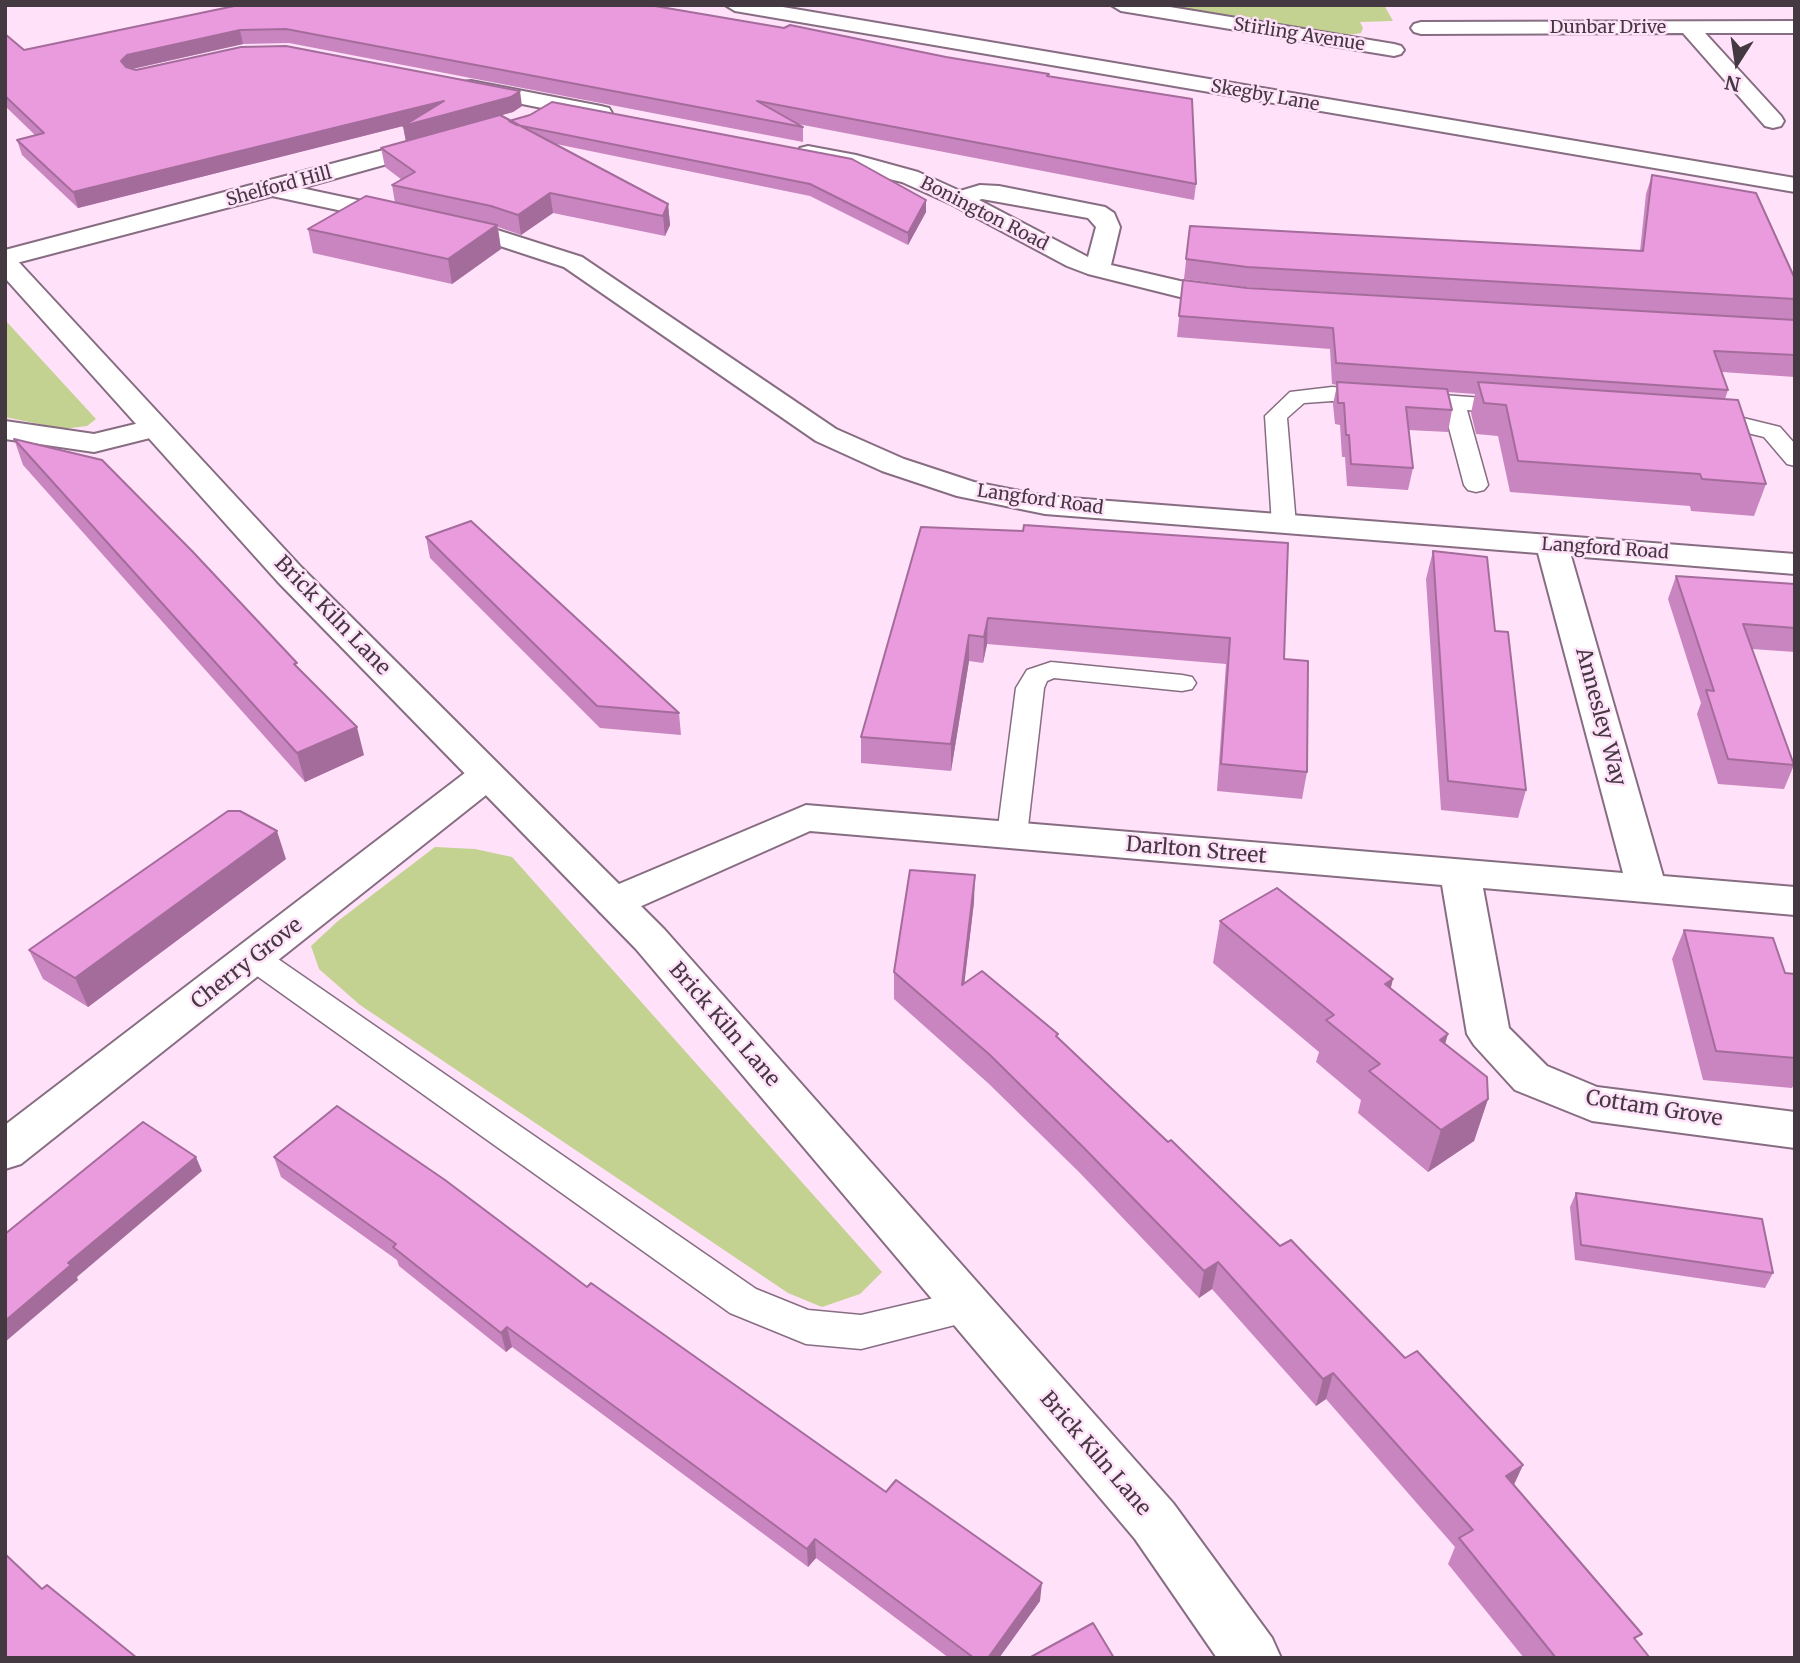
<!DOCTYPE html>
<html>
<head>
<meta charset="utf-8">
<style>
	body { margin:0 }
	#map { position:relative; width:1800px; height:1663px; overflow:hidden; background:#ffe1f9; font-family:Merriweather,serif }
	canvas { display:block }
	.frame { position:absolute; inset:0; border:7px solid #443841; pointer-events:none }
	.north { position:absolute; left:1702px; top:28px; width:70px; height:70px; -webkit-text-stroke:5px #ffe1f9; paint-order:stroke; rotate:192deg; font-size:19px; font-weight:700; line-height:28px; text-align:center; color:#443841 }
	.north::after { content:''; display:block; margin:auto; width:24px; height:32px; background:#443841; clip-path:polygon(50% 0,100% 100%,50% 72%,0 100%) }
</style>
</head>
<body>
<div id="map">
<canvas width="1800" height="1663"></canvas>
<div class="frame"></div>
<div class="north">N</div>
</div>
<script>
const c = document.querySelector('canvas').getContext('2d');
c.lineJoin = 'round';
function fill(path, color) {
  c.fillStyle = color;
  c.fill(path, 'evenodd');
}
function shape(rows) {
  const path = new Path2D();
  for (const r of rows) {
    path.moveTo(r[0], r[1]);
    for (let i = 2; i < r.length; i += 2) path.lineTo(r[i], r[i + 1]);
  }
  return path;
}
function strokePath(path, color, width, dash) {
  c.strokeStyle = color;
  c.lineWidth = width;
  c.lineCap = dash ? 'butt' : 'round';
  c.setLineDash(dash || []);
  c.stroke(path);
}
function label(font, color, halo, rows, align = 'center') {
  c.font = font + ' Merriweather,serif';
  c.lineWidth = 5;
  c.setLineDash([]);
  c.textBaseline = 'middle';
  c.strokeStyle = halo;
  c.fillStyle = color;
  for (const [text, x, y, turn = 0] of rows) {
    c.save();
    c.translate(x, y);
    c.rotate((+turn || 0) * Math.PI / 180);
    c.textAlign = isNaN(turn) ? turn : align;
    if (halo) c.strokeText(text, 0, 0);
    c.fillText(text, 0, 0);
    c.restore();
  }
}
fill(shape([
	[1175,5,1384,5,1393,21,1360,22,1363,28,1361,33,1348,35,1177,9],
	[5,320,96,419,87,426,63,429,5,417],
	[435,847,475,849,512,857,882,1272,860,1294,822,1307,788,1293,360,1005,319,969,311,946,338,921]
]), '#c3d191');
const service = shape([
	[1332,387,1511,400,1519,402,1522,407,1519,412,1511,414,1467,410,1488,485,1484,490,1476,492,1468,490,1464,485,1444,409,1332,401,1304,403,1287,418,1296,525,1293,530,1284,532,1275,530,1272,525,1265,416,1290,392,1332,387],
	[1707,413,1727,414,1780,427,1795,444,1795,466,1787,464,1764,437,1727,428,1699,425,1696,420,1699,415,1707,413],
	[1051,662,1182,675,1192,677,1196,683,1192,689,1182,691,1054,678,1047,681,1044,688,1027,835,1023,842,1012,845,1001,842,997,835,1016,688,1027,670,1051,662],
	[254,946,265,950,756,1289,808,1310,861,1315,968,1290,982,1294,987,1306,982,1318,861,1349,806,1344,730,1313,243,966,238,958,243,950,254,946]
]);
const minor = shape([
	[1111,5,1158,5,1394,44,1401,46,1404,50,1401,54,1394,56,1121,11,1111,5],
	[1795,21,1795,33,1705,33,1781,116,1784,121,1781,126,1773,128,1765,126,1683,33,1421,34,1414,32,1411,28,1414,24,1421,22,1795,21],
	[471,81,601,106,609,108,612,113,609,118,601,120,463,92,460,87,463,82,471,81],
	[433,137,441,139,444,144,441,149,301,188,494,229,582,257,836,429,904,459,974,482,1045,496,1795,554,1795,574,1571,556,1663,876,1795,887,1795,915,1483,888,1509,1028,1547,1066,1597,1087,1795,1112,1795,1148,1592,1121,1515,1090,1474,1045,1467,1034,1442,885,810,831,628,912,614,916,600,912,594,902,600,892,806,805,1623,873,1538,553,1045,514,957,496,882,471,816,441,564,267,488,242,272,196,5,266,5,250,433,137],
	[808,146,856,155,918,172,960,191,980,185,999,186,1105,207,1114,213,1120,227,1111,265,1180,281,1235,289,1244,291,1248,297,1244,303,1235,305,1180,297,1088,274,1067,266,951,204,902,182,800,158,797,153,800,148,808,146],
	[982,199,1088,218,1096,227,1088,257,979,200,982,199],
	[156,419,166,422,171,428,166,434,94,452,5,439,5,421,94,434,156,419],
	[487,763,500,766,506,775,500,784,21,1164,5,1169,5,1125,474,766,487,763]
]);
const tertiary = shape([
	[5,254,14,257,302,568,664,929,1173,1503,1272,1638,1281,1658,1217,1658,1135,1539,636,949,278,582,5,278,5,254]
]);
const secondary = shape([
	[725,5,771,5,1795,178,1795,192,735,11,725,5]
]);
strokePath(service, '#876d82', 3);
strokePath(minor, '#876d82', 4);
strokePath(tertiary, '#876d82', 4);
strokePath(secondary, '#876d82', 4);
fill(service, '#fff');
fill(minor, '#fff');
fill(tertiary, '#fff');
fill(secondary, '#fff');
fill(shape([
	[239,5,946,57,1049,74,1048,76,1196,184,1194,200,798,124,803,127,803,142,289,43,243,44,133,69,522,106,513,112,490,118,509,121,530,115,926,212,908,245,810,196,551,143,668,204,670,225,665,236,553,213,521,235,498,227,501,249,452,284,313,253,308,229,395,203,392,185,402,180,385,167,381,148,406,141,403,126,78,208,22,155,17,140,35,135,5,106,5,34,24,50],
	[1652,175,1795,279,1795,377,1722,372,1728,390,1725,399,1766,484,1754,516,1691,511,1690,506,1510,492,1498,436,1476,434,1471,413,1475,394,1448,392,1452,410,1448,432,1408,430,1413,468,1408,490,1347,486,1345,457,1342,457,1340,425,1335,424,1333,404,1337,385,1332,384,1330,349,1177,337,1183,280,1247,288,1556,306,1244,287,1184,279,1190,226,1640,251,1646,194],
	[14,439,299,669,364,755,305,782,23,465],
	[1023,531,1284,659,1307,772,1302,799,1217,791,1226,664,987,644,983,663,969,661,951,771,861,763,861,737],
	[426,537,679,713,681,735,600,728,430,558],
	[1433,551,1495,631,1526,790,1518,818,1441,810,1426,579],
	[1676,576,1795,584,1795,652,1752,649,1794,765,1784,789,1718,784,1697,714,1701,703,1668,599],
	[286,859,88,1007,43,979,29,950],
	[974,902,964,983,1057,1037,1280,1246,1523,1465,1514,1485,1650,1658,1524,1658,1448,1564,1455,1547,1326,1399,1316,1406,1212,1289,1199,1298,1080,1173,988,1083,894,999,894,972],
	[1220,921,1391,989,1445,1044,1488,1099,1474,1141,1428,1172,1358,1113,1361,1100,1316,1062,1319,1052,1213,963],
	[1684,930,1785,973,1795,974,1795,1083,1792,1088,1703,1080,1672,959],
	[274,1157,587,1287,1040,1601,999,1658,949,1658,816,1558,808,1567,512,1347,506,1352,399,1266,397,1260,281,1177],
	[1576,1193,1773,1273,1765,1288,1575,1260,1570,1207]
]), '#c985bf');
fill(shape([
	[240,30,243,44,131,69,125,76,121,61,127,55],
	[520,91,522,106,513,112,406,142,403,126,78,208,73,192,444,101],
	[550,193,553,213,521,235,518,215],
	[926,200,926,212,908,245,908,233],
	[668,204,670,225,665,236,663,216],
	[497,225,501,249,452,284,448,259],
	[988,618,987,644,983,663,984,637],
	[969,635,969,661,951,771,951,744],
	[357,727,364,755,305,782,297,753],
	[277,831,286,859,88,1007,75,978],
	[975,875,974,902,961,1012,962,985],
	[1393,979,1383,1021,1385,984],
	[1448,1034,1436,1076,1440,1040],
	[1488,1099,1474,1141,1428,1172,1441,1130],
	[196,1157,202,1171,77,1277,78,1280,5,1342,5,1321,68,1263],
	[1218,1262,1212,1289,1199,1298,1204,1271],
	[507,1327,512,1347,506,1352,501,1333],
	[1333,1373,1326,1399,1316,1406,1323,1379],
	[1523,1465,1511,1490,1506,1476],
	[815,1539,816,1558,808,1567,807,1549],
	[1042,1583,1040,1601,999,1658,988,1658]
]), '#a46c9b');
const building = shape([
	[239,5,649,5,784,28,790,25,946,57,1049,74,1047,76,1192,99,1196,184,757,101,803,127,286,29,240,30,127,55,121,61,126,67,136,70,241,47,286,46,520,91,511,97,403,126,444,101,73,192,17,140,44,133,5,96,5,34,24,50,239,5],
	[552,102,852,159,926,200,908,233,810,184,517,125,509,121,530,115,552,102],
	[500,115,668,204,663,216,550,193,518,215,491,206,392,185,415,172,381,148,500,115],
	[1652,175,1756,193,1795,279,1795,299,1247,267,1186,259,1190,226,1643,251,1652,175],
	[366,196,497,225,448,259,308,229,366,196],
	[1183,280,1247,288,1795,320,1795,355,1714,351,1728,390,1336,363,1333,328,1179,316,1183,280],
	[1337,382,1447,389,1452,410,1406,407,1413,468,1351,464,1349,435,1346,435,1344,403,1338,403,1337,382],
	[1478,382,1738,400,1766,484,1702,479,1700,474,1518,461,1506,405,1484,403,1478,382],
	[14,439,102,460,193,552,297,663,294,664,357,727,297,753,14,439],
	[471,521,679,713,597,706,426,537,471,521],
	[1024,525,1288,543,1284,659,1308,661,1307,772,1221,764,1230,638,988,618,984,637,969,635,951,744,861,737,921,527,1023,531,1024,525],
	[1433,551,1487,557,1495,631,1508,632,1526,790,1448,781,1433,551],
	[1676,576,1795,584,1795,628,1743,624,1794,765,1728,759,1706,690,1714,691,1676,576],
	[228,811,240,811,277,831,75,978,29,950,228,811],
	[910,870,975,875,962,985,982,971,1058,1034,1056,1036,1168,1142,1171,1140,1280,1246,1291,1240,1405,1358,1417,1351,1523,1465,1506,1476,1642,1634,1634,1638,1650,1658,1556,1658,1459,1538,1473,1530,1333,1373,1323,1379,1218,1262,1204,1271,1082,1146,990,1055,894,972,910,870],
	[1277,888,1393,979,1385,984,1448,1034,1440,1040,1487,1077,1488,1099,1441,1130,1369,1071,1380,1064,1326,1020,1334,1015,1220,921,1277,888],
	[1684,930,1773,938,1785,973,1795,974,1795,1058,1716,1051,1684,930],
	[337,1106,445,1180,587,1287,591,1283,886,1492,896,1480,1042,1583,988,1658,974,1658,815,1539,807,1549,507,1327,501,1333,393,1247,396,1244,274,1157,337,1106],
	[143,1122,196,1157,68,1263,71,1265,5,1321,5,1234,143,1122],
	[1576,1193,1762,1219,1773,1273,1581,1245,1576,1193],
	[5,1554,42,1589,47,1585,137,1658,5,1658,5,1554],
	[1093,1623,1114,1658,1029,1658,1093,1623]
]);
fill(building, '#ea9bde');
strokePath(building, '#a46c9b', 2);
label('18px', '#443841', '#ffe1f9', [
	["Dunbar Drive",1608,28],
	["Stirling Avenue",1299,35,9],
	["Skegby Lane",1265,96,10],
	["Shelford Hill",279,187,-15],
	["Bonington Road",984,214,27],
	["Langford Road",1040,500,8],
	["Langford Road",1605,549,4]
]);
label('21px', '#443841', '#ffe1f9', [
	["Brick Kiln Lane",332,616,46],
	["Annesley Way",1600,717,75],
	["Darlton Street",1196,851,5],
	["Cherry Grove",247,964,-38],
	["Brick Kiln Lane",724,1025,49],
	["Cottam Grove",1654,1109,9],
	["Brick Kiln Lane",1095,1454,49]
]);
</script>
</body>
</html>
